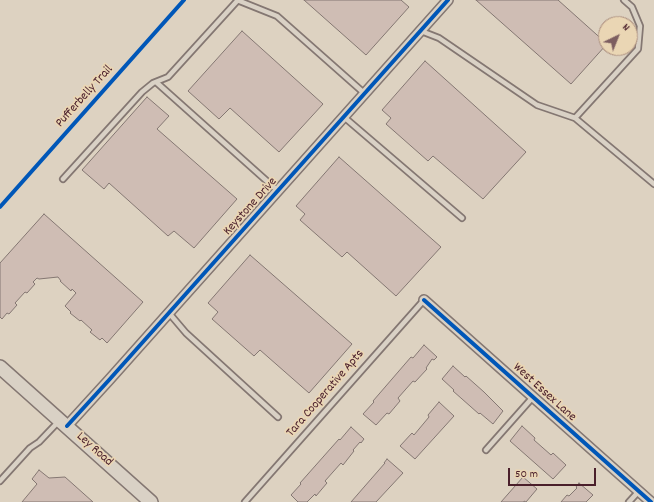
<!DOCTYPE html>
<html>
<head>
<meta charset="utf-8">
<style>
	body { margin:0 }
	#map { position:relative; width:654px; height:502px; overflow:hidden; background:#ddd2c1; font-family:Dekko,sans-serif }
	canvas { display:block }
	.north { position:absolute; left:598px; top:16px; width:40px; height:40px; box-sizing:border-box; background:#ead6b4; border:1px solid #aa8d7d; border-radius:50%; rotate:43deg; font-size:11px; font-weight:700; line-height:16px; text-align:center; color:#4a1f2b }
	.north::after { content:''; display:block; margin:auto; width:14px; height:18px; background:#7d5e60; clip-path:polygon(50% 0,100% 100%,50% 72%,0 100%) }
	.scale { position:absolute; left:508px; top:468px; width:88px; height:18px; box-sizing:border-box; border:2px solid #4a1f2b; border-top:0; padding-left:5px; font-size:12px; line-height:14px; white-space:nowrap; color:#4a1f2b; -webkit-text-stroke:3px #ead6b4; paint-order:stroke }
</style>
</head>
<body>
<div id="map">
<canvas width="654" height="502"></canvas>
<div class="north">N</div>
<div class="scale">50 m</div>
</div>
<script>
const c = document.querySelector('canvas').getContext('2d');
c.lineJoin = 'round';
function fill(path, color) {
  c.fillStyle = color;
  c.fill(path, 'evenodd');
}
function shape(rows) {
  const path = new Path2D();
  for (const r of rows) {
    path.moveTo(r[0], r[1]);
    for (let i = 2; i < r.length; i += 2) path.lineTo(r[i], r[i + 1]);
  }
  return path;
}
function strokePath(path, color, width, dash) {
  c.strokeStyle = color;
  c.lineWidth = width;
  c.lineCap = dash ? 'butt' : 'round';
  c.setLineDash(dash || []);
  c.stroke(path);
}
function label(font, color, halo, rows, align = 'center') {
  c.font = font + ' Dekko,sans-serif';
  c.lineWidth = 3.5;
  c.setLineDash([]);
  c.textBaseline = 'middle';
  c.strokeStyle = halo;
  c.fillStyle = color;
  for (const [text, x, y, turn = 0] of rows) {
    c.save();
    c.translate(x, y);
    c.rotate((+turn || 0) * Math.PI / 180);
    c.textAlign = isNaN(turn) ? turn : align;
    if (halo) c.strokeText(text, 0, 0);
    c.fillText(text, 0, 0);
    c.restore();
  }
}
const building = shape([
	[304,0,401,0,409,7,366,55,304,0],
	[476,0,558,0,606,43,606,45,571,84,476,0],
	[242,31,323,104,279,152,230,108,219,119,188,91,242,31],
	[425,61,526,152,483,199,433,156,428,161,386,124,391,118,382,110,425,61],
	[147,97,169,116,157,129,237,199,194,248,174,231,168,236,109,183,104,189,82,170,147,97],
	[339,157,441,247,396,296,347,252,342,257,300,220,305,214,296,206,339,157],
	[44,214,143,302,107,343,102,338,100,340,90,332,92,330,81,320,80,321,70,313,71,312,65,306,76,293,72,289,71,291,60,281,61,281,58,277,39,279,37,278,33,282,35,284,27,293,25,292,15,303,17,305,9,314,7,313,2,319,0,317,0,263,44,214],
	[250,255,352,344,309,393,260,350,254,356,212,319,218,312,208,303,250,255],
	[424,345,437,357,434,360,432,359,426,368,427,369,415,382,413,381,398,398,400,401,389,414,387,413,376,425,363,414,374,402,373,401,411,357,413,358,424,345],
	[453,366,465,377,466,376,484,392,503,411,493,424,480,413,479,414,453,391,454,390,442,379,453,366],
	[439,402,454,416,415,459,400,446,412,433,414,435,429,417,428,415,439,402],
	[522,426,535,438,534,440,551,455,553,453,566,465,553,479,510,441,522,426],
	[351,427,364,439,361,443,360,442,353,450,354,451,343,465,341,463,325,481,327,483,316,496,315,494,307,502,298,502,291,495,301,484,300,483,339,439,340,440,351,427],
	[387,459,403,473,376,502,351,502,385,463,384,463,387,459],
	[39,470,49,478,65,477,93,502,22,502,37,484,32,479,39,470],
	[523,477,537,489,526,502,524,501,524,502,501,502,523,477],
	[579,483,593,495,586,502,561,502,567,495,569,496,577,488,576,487,579,483]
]);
fill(building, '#cfbdb4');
strokePath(building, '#847772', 1);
const lane = shape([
	[237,0,277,16,364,93],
	[421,31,439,38,537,105,575,118,654,184],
	[156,82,278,191],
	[344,117,462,218],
	[575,118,638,49,640,26,632,7,624,0],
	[63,179,142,92,153,83,168,77,238,0],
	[169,313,186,333,278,417],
	[486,450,533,397],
	[0,481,30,448,39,442,59,421],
	[245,502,424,300],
	[629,502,639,491]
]);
const street = shape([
	[424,300,651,502],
	[67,426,109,380,448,0]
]);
const secondary = shape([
	[0,367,151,502]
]);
strokePath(lane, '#847772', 8);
strokePath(street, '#847772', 12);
strokePath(secondary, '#847772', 16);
strokePath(lane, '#d9d1c5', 4.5);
strokePath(street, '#d9d1c5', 9);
strokePath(secondary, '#d9d1c5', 13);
strokePath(shape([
	[0,207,184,0],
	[424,300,651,502],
	[67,426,109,380,448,0]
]), '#0057b8', 4);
label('13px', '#4a1f2b', '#ead6b4', [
	["Pufferbelly Trail",85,97,-48],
	["Keystone Drive",251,207,-48],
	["West Essex Lane",544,393,42],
	["Tara Cooperative Apts",326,394,-49],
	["Ley Road",94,450,42]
]);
</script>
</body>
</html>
